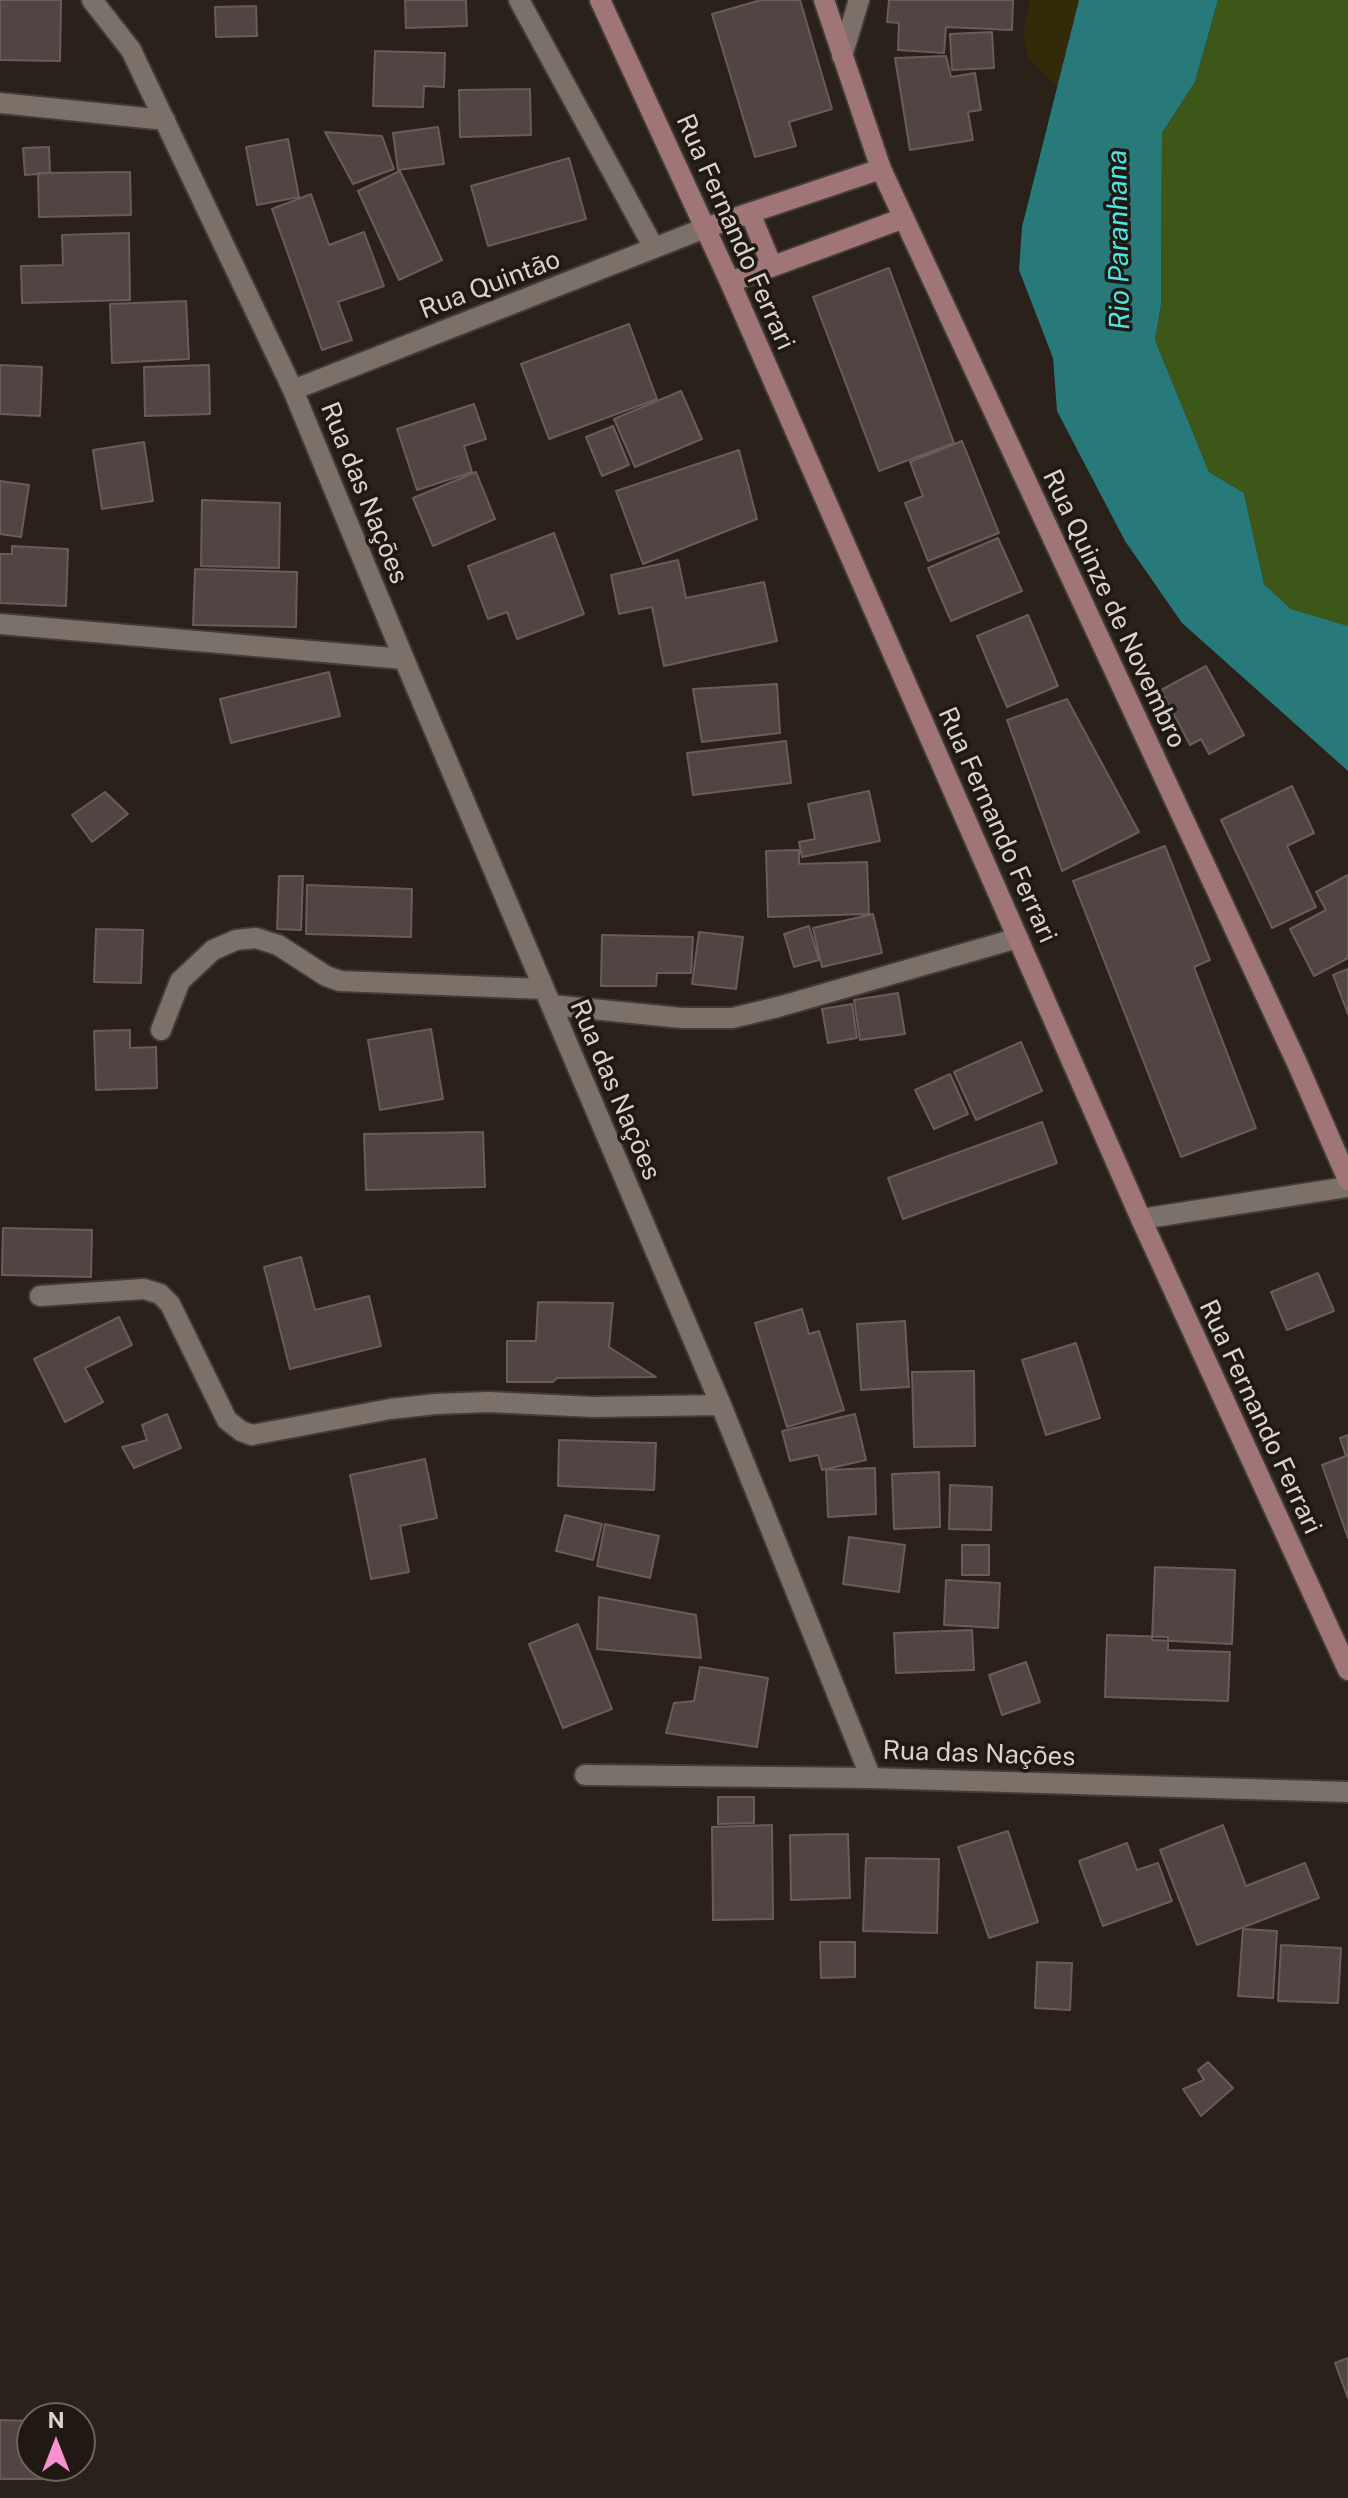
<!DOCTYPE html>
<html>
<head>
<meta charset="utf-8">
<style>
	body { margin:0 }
	#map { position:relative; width:1348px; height:2498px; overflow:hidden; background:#2a211b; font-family:"Public Sans",sans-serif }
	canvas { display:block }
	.north { position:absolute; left:16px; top:2402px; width:80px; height:80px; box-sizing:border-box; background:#201812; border:2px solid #6a635e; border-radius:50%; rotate:0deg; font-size:22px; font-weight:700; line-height:32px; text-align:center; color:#d9d3cf }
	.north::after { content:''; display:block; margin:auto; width:28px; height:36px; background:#f790ce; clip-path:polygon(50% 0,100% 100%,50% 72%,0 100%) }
</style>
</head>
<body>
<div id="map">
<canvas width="1348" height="2498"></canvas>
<div class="north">N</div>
</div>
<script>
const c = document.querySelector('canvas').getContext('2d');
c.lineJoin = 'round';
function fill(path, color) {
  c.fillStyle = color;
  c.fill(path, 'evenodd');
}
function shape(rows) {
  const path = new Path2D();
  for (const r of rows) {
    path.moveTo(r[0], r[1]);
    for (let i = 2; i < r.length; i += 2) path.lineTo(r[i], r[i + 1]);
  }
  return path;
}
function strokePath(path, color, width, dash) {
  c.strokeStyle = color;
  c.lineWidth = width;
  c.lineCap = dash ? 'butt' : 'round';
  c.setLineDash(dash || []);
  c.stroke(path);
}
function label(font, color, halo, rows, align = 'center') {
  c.font = font + ' "Public Sans",sans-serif';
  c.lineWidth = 7;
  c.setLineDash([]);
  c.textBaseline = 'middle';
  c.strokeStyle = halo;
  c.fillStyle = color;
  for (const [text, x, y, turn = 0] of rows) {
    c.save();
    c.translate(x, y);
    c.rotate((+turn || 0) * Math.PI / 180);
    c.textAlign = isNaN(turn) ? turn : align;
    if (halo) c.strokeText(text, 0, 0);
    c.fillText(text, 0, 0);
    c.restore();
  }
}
fill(shape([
	[1218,0,1348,0,1348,626,1291,609,1264,584,1244,493,1209,472,1155,340,1161,305,1162,133,1195,82]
]), '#3c5717');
fill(shape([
	[1030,0,1079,0,1057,87,1028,58,1023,35]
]), '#332a09');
fill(shape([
	[1079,0,1218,0,1195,82,1162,133,1161,305,1155,340,1209,472,1244,493,1264,584,1291,609,1348,626,1348,771,1182,623,1125,541,1057,411,1053,358,1019,270,1022,227]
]), '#27797a');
const building = shape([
	[0,0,61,0,60,61,0,60,0,0],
	[405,0,466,0,467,26,406,28,405,0],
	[761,0,800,0,832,109,789,122,796,146,755,157,712,14,761,0],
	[889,0,1013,0,1012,30,946,27,944,53,898,50,899,23,887,22,889,0],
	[256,6,257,36,216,37,215,7,256,6],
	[992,32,994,68,952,70,950,34,992,32],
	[375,51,445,53,444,87,424,86,423,107,373,106,375,51],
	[946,56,951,77,975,73,981,110,968,112,973,140,910,150,895,58,946,56],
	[530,89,531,135,460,137,459,90,530,89],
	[438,127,444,164,398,170,393,133,438,127],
	[325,132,382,136,394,169,353,184,325,132],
	[288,139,299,197,257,205,246,147,288,139],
	[49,147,50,173,25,175,23,148,49,147],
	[569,158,586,219,488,246,471,186,569,158],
	[400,171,442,260,399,280,358,191,400,171],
	[130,172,131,215,39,217,38,173,130,172],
	[311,194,329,245,364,232,384,286,338,302,352,340,322,350,272,209,311,194],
	[129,233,130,300,22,303,21,266,63,265,62,235,129,233],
	[889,268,954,443,879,471,813,297,889,268],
	[186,301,189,359,112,363,110,304,186,301],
	[629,324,657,399,549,439,521,364,629,324],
	[0,365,42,367,40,416,0,414,0,365],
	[209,365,210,414,145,416,144,367,209,365],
	[681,391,702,439,635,467,614,419,681,391],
	[474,404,486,439,464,446,472,472,417,490,397,429,474,404],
	[613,426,629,465,602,476,586,437,613,426],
	[962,441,999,533,928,561,905,503,923,496,910,462,962,441],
	[144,442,153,501,102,509,93,450,144,442],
	[739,450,757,519,643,564,616,491,739,450],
	[476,472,495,519,433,546,413,498,476,472],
	[0,481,29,485,21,537,0,534,0,481],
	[202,500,280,503,279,568,201,566,202,500],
	[554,533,584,614,517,639,507,612,488,619,468,566,554,533],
	[998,538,1022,591,951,621,928,568,998,538],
	[12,546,68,549,66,606,0,603,0,554,12,554,12,546],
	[678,560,686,598,764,582,777,641,664,666,652,607,619,614,611,575,678,560],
	[195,569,297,572,296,627,193,625,195,569],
	[1028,615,1058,686,1007,707,977,636,1028,615],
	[1206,666,1244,735,1209,754,1201,739,1190,745,1161,690,1206,666],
	[329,672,340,716,231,743,220,699,329,672],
	[777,684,780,733,702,742,693,689,777,684],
	[1067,699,1139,832,1062,871,1007,720,1067,699],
	[786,741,791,783,693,795,687,753,786,741],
	[1292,786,1314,833,1287,846,1316,907,1272,928,1221,820,1292,786],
	[869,791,880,841,802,857,799,842,815,839,808,804,869,791],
	[105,792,128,814,92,842,72,815,105,792],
	[1165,846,1210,960,1194,967,1256,1128,1181,1157,1073,881,1165,846],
	[799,850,799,864,867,862,869,914,768,917,766,851,799,850],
	[1348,875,1348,958,1314,976,1290,929,1326,910,1316,892,1348,875],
	[279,876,303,876,301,930,277,929,279,876],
	[307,885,412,889,411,937,306,934,307,885],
	[873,914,882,953,822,967,813,928,873,914],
	[809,926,819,960,794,967,784,934,809,926],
	[96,929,143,930,141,983,94,982,96,929],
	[699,932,743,937,736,989,692,984,699,932],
	[602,935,693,937,691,973,657,973,656,986,601,986,602,935],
	[1348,969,1348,1014,1333,975,1348,969],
	[898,993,905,1034,860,1040,854,1000,898,993],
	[852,1004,857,1038,828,1043,822,1009,852,1004],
	[431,1029,443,1099,380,1110,368,1040,431,1029],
	[130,1030,130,1048,156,1047,157,1088,96,1090,94,1031,130,1030],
	[1021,1042,1042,1091,976,1120,954,1072,1021,1042],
	[950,1074,968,1114,934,1129,915,1090,950,1074],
	[1042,1122,1057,1163,903,1219,888,1178,1042,1122],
	[483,1132,485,1187,366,1190,364,1134,483,1132],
	[3,1228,92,1230,91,1277,2,1275,3,1228],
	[301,1257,315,1310,369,1296,381,1346,290,1369,264,1267,301,1257],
	[1318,1273,1334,1311,1287,1330,1271,1292,1318,1273],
	[538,1302,613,1303,609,1347,656,1377,557,1378,553,1382,507,1382,507,1341,536,1341,538,1302],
	[802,1309,809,1334,819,1331,844,1410,787,1427,755,1323,802,1309],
	[119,1317,132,1345,85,1368,103,1402,65,1422,34,1359,119,1317],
	[905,1321,909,1387,861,1390,857,1324,905,1321],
	[1076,1343,1100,1418,1046,1435,1022,1360,1076,1343],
	[974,1371,975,1446,914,1447,912,1372,974,1371],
	[167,1414,181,1448,134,1468,122,1447,147,1440,142,1425,167,1414],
	[855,1414,866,1460,822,1470,818,1455,790,1461,782,1431,855,1414],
	[1348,1435,1348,1538,1322,1465,1346,1456,1340,1438,1348,1435],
	[559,1440,656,1443,654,1490,558,1486,559,1440],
	[425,1459,437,1518,400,1526,409,1572,371,1579,350,1475,425,1459],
	[875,1468,876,1514,828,1517,826,1470,875,1468],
	[939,1472,940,1527,894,1529,892,1474,939,1472],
	[950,1485,992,1487,991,1530,949,1529,950,1485],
	[565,1515,602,1524,593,1560,556,1551,565,1515],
	[605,1524,659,1536,650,1578,597,1566,605,1524],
	[849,1537,905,1545,899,1592,843,1584,849,1537],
	[962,1545,989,1545,989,1575,962,1575,962,1545],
	[1155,1567,1235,1570,1232,1644,1152,1640,1155,1567],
	[946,1580,1000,1583,998,1628,944,1625,946,1580],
	[599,1597,696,1615,701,1658,597,1649,599,1597],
	[578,1624,612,1709,563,1728,529,1644,578,1624],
	[972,1630,974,1670,896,1673,894,1633,972,1630],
	[1107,1635,1168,1637,1168,1650,1230,1652,1228,1701,1105,1697,1107,1635],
	[1026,1662,1040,1702,1002,1715,989,1675,1026,1662],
	[700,1667,768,1678,757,1747,666,1733,674,1703,694,1701,700,1667],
	[718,1797,754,1797,754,1823,718,1824,718,1797],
	[772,1825,773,1919,713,1920,712,1827,772,1825],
	[1223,1825,1246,1886,1305,1863,1319,1898,1197,1945,1160,1850,1223,1825],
	[1008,1831,1038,1922,989,1938,958,1847,1008,1831],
	[848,1834,850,1898,791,1900,790,1835,848,1834],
	[1127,1843,1137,1870,1158,1863,1172,1901,1103,1926,1079,1861,1127,1843],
	[866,1858,939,1859,937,1933,863,1931,866,1858],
	[1243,1929,1277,1931,1273,1998,1238,1996,1243,1929],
	[820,1942,855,1942,855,1977,821,1978,820,1942],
	[1281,1945,1341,1948,1338,2003,1278,2001,1281,1945],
	[1037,1962,1072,1963,1070,2010,1035,2008,1037,1962],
	[1208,2062,1233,2088,1201,2116,1183,2089,1204,2080,1198,2070,1208,2062],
	[1348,2358,1348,2398,1335,2363,1348,2358],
	[0,2420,32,2421,32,2466,49,2466,49,2479,0,2479,0,2420],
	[80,2442,93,2442,92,2459,80,2458,80,2442]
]);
fill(building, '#514442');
strokePath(building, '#695c59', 2);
const lane = shape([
	[519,0,654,248]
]);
const street = shape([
	[92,0,131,50,293,390,404,659,721,1405,871,1778],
	[842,56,859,0],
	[0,103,165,120],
	[293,390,705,228],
	[0,624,404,659],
	[551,1005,682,1018,732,1018,778,1007,1018,938],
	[161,1030,180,981,213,950,236,940,256,938,278,945,326,976,340,981,544,989],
	[1141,1219,1348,1187],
	[40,1296,144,1289,160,1294,170,1304,227,1420,241,1431,252,1435,390,1409,436,1404,488,1402,594,1407,721,1405],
	[585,1775,871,1778,1348,1792]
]);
const secondary = shape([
	[600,0,730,282,1141,1219,1348,1670],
	[824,0,881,169,1297,1063,1348,1180],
	[750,213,772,266],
	[705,228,881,169],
	[730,282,904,218]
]);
strokePath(lane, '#433b36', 24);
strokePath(street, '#433b36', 24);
strokePath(secondary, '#433b36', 24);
strokePath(lane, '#7b7169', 20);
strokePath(street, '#7b7169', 20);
strokePath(secondary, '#9f7675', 20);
label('26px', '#d9d3cf', '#201812', [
	["Rua Fernando Ferrari",735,232,66],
	["Rua Quintão",490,285,-21],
	["Rua das Nações",364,493,68],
	["Rua Quinze de Novembro",1114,609,65],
	["Rua Fernando Ferrari",997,825,66],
	["Rua das Nações",615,1090,67],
	["Rua Fernando Ferrari",1260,1417,65],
	["Rua das Nações",979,1754,2]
]);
label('italic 28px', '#4be5e6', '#201812', [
	["Rio Paranhana",1119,240,-91]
]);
</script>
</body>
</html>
